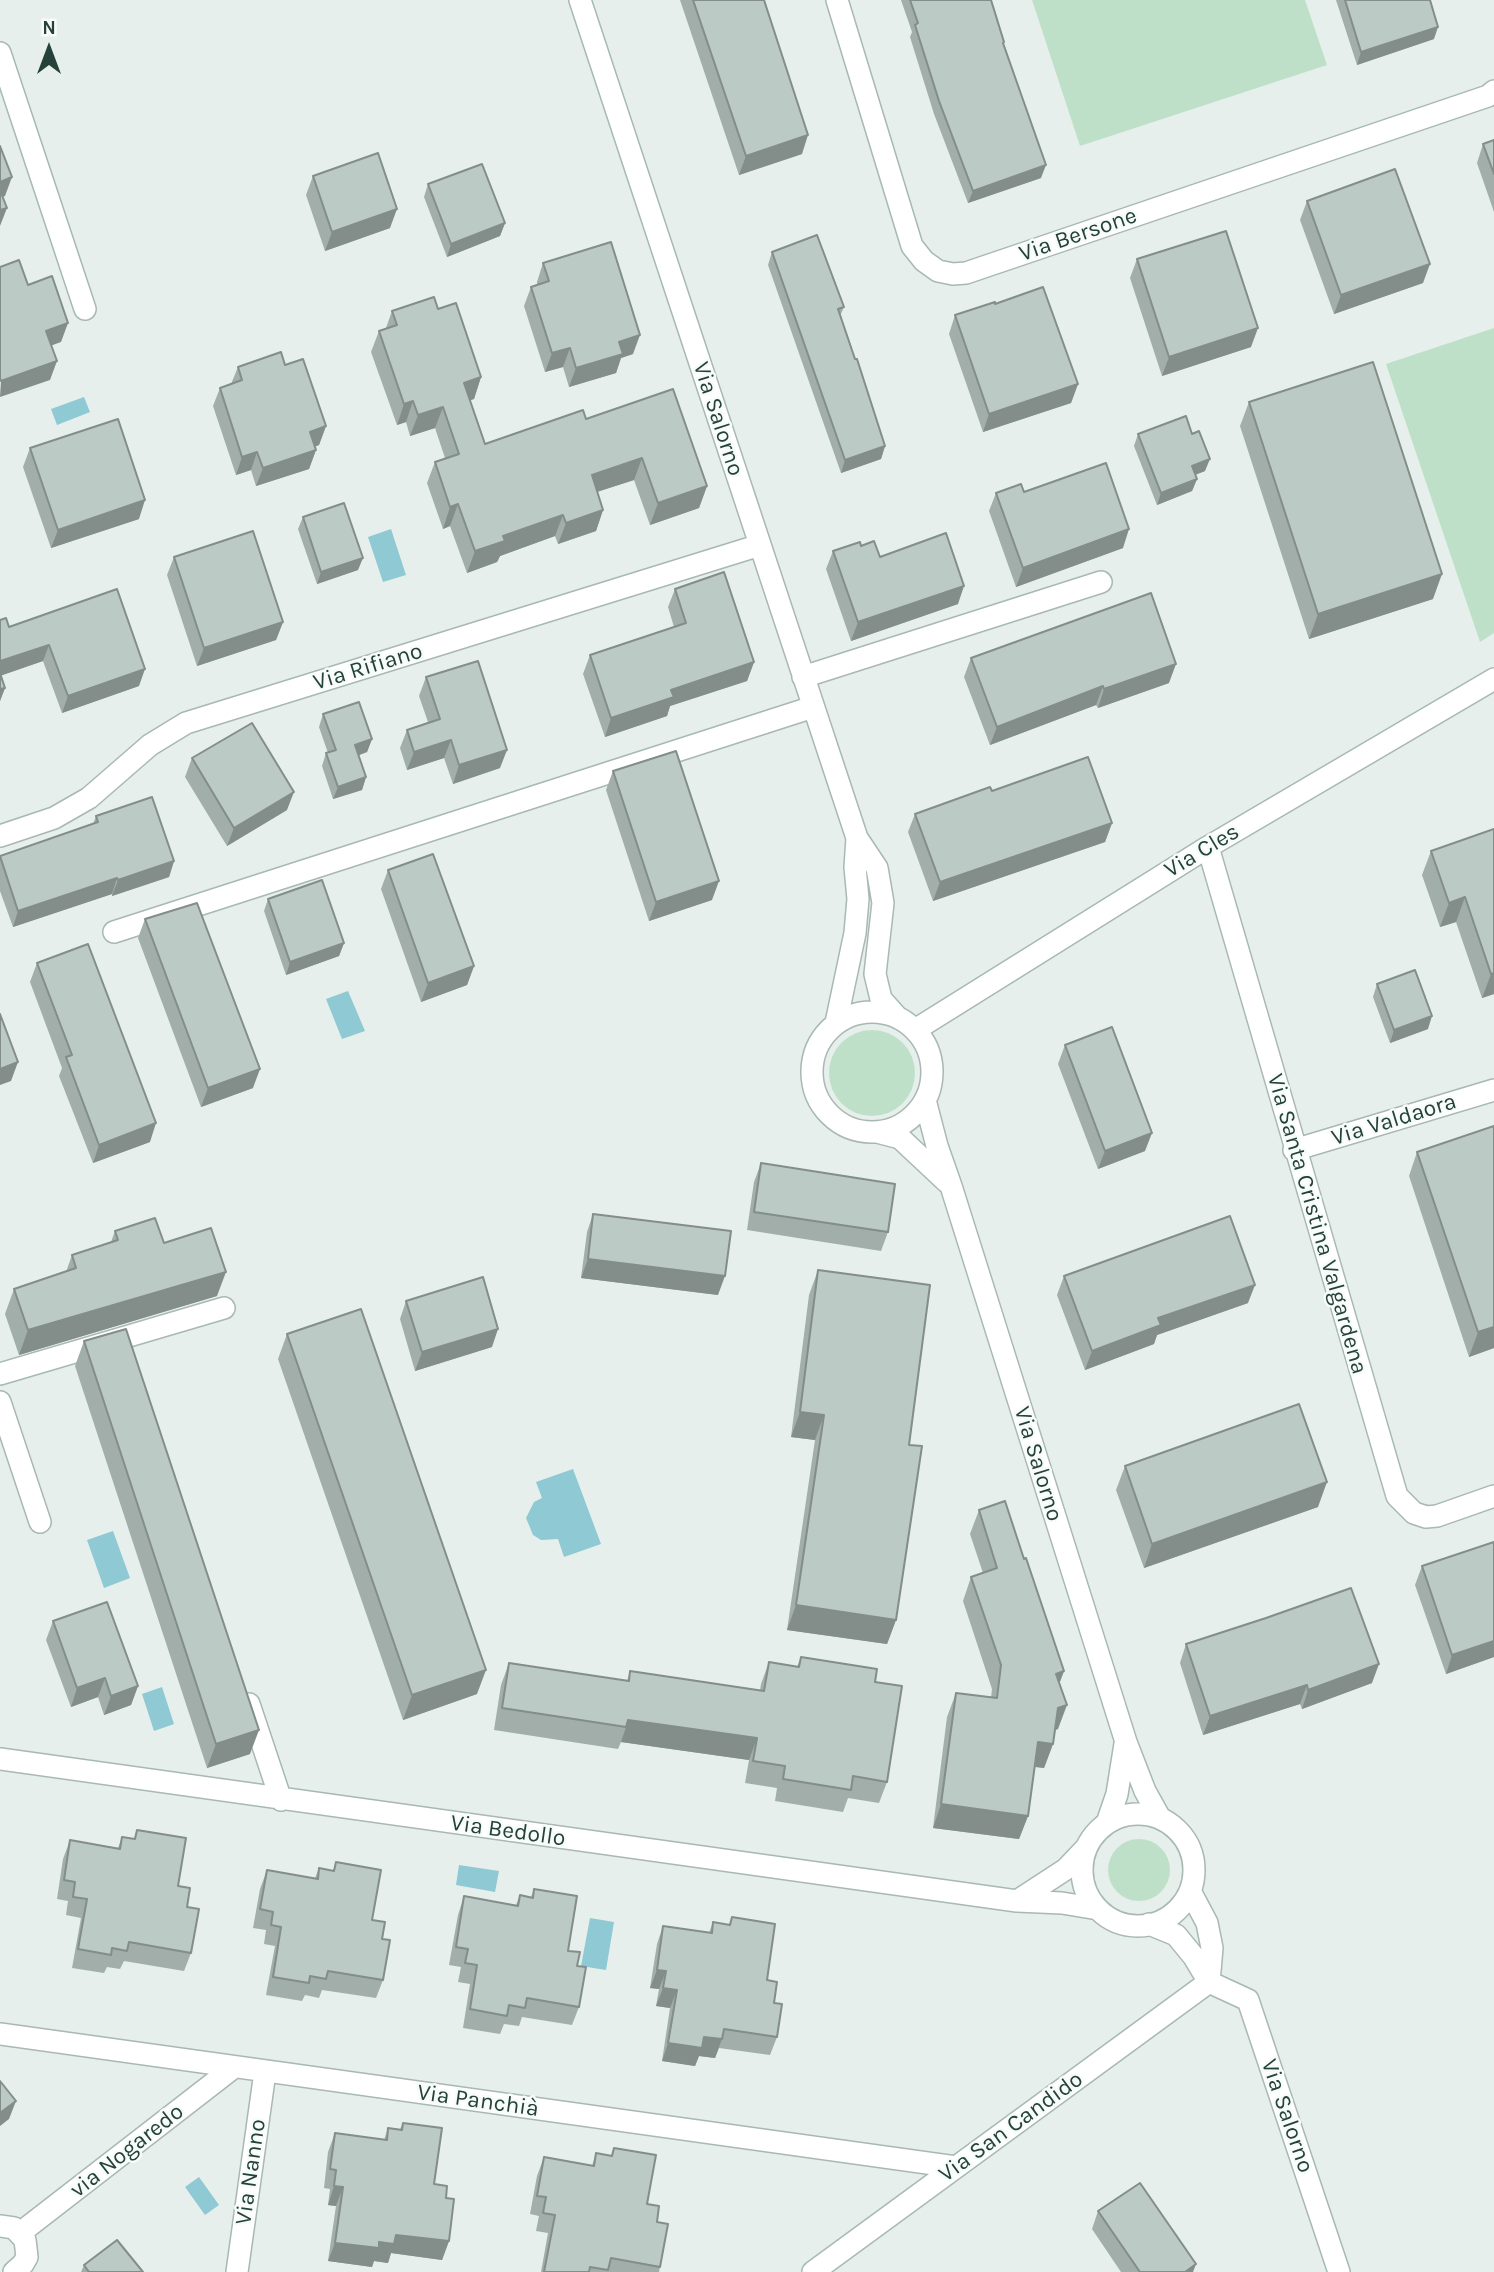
<!DOCTYPE html>
<html>
<head>
<meta charset="utf-8">
<style>
	body { margin:0 }
	#map { position:relative; width:1494px; height:2272px; overflow:hidden; background:#e6efeb; font-family:Karla,sans-serif }
	canvas { display:block }
	.north { position:absolute; left:14px; top:14px; width:70px; height:70px; -webkit-text-stroke:5px #f7fbf9; paint-order:stroke; rotate:0deg; font-size:19px; font-weight:700; line-height:28px; text-align:center; color:#24423a }
	.north::after { content:''; display:block; margin:auto; width:24px; height:32px; background:#24423a; clip-path:polygon(50% 0,100% 100%,50% 72%,0 100%) }
</style>
</head>
<body>
<div id="map">
<canvas width="1494" height="2272"></canvas>
<div class="north">N</div>
</div>
<script>
const c = document.querySelector('canvas').getContext('2d');
c.lineJoin = 'round';
function fill(path, color) {
  c.fillStyle = color;
  c.fill(path, 'evenodd');
}
function shape(rows) {
  const path = new Path2D();
  for (const r of rows) {
    if (r.length === 3) {
      path.moveTo(r[0] + r[2], r[1]);
      path.arc(r[0], r[1], r[2], 0, 2 * Math.PI);
      continue;
    }
    path.moveTo(r[0], r[1]);
    for (let i = 2; i < r.length; i += 2) path.lineTo(r[i], r[i + 1]);
  }
  return path;
}
function strokePath(path, color, width, dash) {
  c.strokeStyle = color;
  c.lineWidth = width;
  c.lineCap = dash ? 'butt' : 'round';
  c.setLineDash(dash || []);
  c.stroke(path);
}
function label(font, color, halo, rows, align = 'center') {
  c.font = font + ' Karla,sans-serif';
  c.lineWidth = 5;
  c.setLineDash([]);
  c.textBaseline = 'middle';
  c.strokeStyle = halo;
  c.fillStyle = color;
  for (const [text, x, y, turn = 0] of rows) {
    c.save();
    c.translate(x, y);
    c.rotate((+turn || 0) * Math.PI / 180);
    c.textAlign = isNaN(turn) ? turn : align;
    if (halo) c.strokeText(text, 0, 0);
    c.fillText(text, 0, 0);
    c.restore();
  }
}
fill(shape([
	[1032,0,1305,0,1327,65,1080,146],
	[1494,328,1494,633,1480,642,1386,364],
	[872,1073,43],
	[1139,1870,31]
]), '#bfe0c8');
fill(shape([
	[84,397,90,412,57,425,51,409],
	[391,529,406,575,383,582,368,537],
	[348,991,365,1031,342,1039,326,999],
	[573,1469,601,1544,564,1557,558,1539,541,1540,533,1535,526,1518,534,1502,542,1498,536,1482],
	[113,1531,130,1578,104,1588,87,1540],
	[162,1687,174,1724,154,1731,142,1694],
	[459,1865,499,1871,495,1892,456,1885],
	[590,1918,614,1922,606,1970,581,1966],
	[199,2177,219,2205,205,2215,185,2187]
]), '#8ec9d4');
const minor = shape([
	[580,0,857,838,877,868,883,903,875,974,881,999,898,1018],
	[837,0,912,246,924,261,938,271,953,274,966,273,1488,96,1494,91],
	[0,53,85,309],
	[803,677,1101,582],
	[0,836,54,818,89,798,150,745,186,723,760,545],
	[1208,847,1397,1496,1414,1513,1426,1517,1437,1516,1494,1496],
	[114,932,813,707],
	[872,1072,60],
	[836,1023,855,933,858,899,855,867,857,838],
	[915,1030,1208,847,1494,679],
	[925,1100,937,1146,951,1186,1126,1742,1145,1791,1160,1818],
	[877,1132,900,1138,947,1182],
	[1294,1150,1494,1090],
	[0,1374,224,1308],
	[0,1402,40,1522],
	[249,1704,281,1800],
	[0,1759,1017,1901,1062,1903,1098,1909],
	[1138,1870,56],
	[1107,1823,1117,1794,1125,1744],
	[1017,1901,1066,1869,1086,1848],
	[1149,1924,1176,1935,1194,1957,1209,1982],
	[1209,1982,1248,2000,1339,2272],
	[0,2034,956,2167],
	[0,2226,14,2228,25,2240,27,2257,23,2264,14,2272],
	[20,2233,233,2068],
	[237,2272,265,2072],
	[813,2272,1209,1982,1212,1948,1207,1923,1190,1891]
]);
strokePath(minor, '#a8b8b2', 24);
strokePath(minor, '#fff', 21);
fill(shape([
	[680,0,764,0,802,154,739,175],
	[901,0,991,0,1004,42,1003,45,1041,178,968,203,934,114,910,37,912,32],
	[1336,0,1430,0,1434,39,1357,65],
	[1494,140,1494,212,1477,163,1483,144],
	[313,176,390,228,325,251,306,195],
	[428,184,505,223,500,236,447,257,424,197],
	[1307,201,1423,283,1334,314,1300,220],
	[772,252,844,307,840,316,885,446,881,459,841,473,768,265],
	[1137,259,1251,347,1162,376,1130,278],
	[543,263,633,354,621,358,616,373,569,387,563,367,545,372,524,306,531,287,537,285,537,282],
	[995,304,1078,384,1071,403,983,432,949,334,955,315],
	[438,309,481,377,474,399,470,400,485,444,586,419,707,486,699,508,650,525,634,480,597,492,603,510,596,531,558,544,555,536,500,556,497,562,467,573,450,526,443,529,427,483,435,462,445,458,435,428,410,436,406,422,397,425,371,352,379,331,386,328,392,311],
	[285,365,326,426,319,445,315,447,316,450,309,469,256,486,251,470,236,475,213,406,220,388,231,384,238,367],
	[1249,402,1433,599,1309,639,1240,426],
	[1138,434,1205,471,1195,475,1197,479,1192,491,1157,505,1134,446],
	[30,448,139,519,51,548,23,467],
	[996,493,1123,548,1016,587,989,511],
	[303,517,358,570,317,584,298,529],
	[861,546,880,557,958,604,851,641,826,569,833,551],
	[174,557,283,622,276,640,197,666,167,575],
	[675,589,754,662,747,681,670,706,667,716,605,737,583,674,590,655,674,627,668,607],
	[0,620,9,627,139,686,62,713,43,661,1,675,5,688,0,701],
	[971,658,1169,683,1098,708,1096,705,990,745,964,677],
	[426,677,500,768,453,784,444,758,407,770,400,748,407,730,428,722,419,696],
	[323,714,372,739,367,752,359,755,366,777,362,790,333,799,322,766,326,753,328,753,319,727],
	[192,758,287,810,227,846,185,777],
	[613,771,712,900,649,921,606,790],
	[992,791,1112,823,1105,842,933,901,908,832,915,814],
	[96,816,174,861,169,877,112,896,112,894,13,927,0,891,0,856,93,824],
	[1494,829,1494,994,1482,998,1456,922,1440,927,1422,875,1431,851],
	[388,870,474,966,467,985,421,1002,381,889],
	[268,899,344,943,339,956,286,975,264,911],
	[145,919,253,1088,201,1107,138,938],
	[37,963,150,1142,93,1163,59,1076,62,1068,30,982],
	[1377,984,1428,1029,1390,1043,1373,997],
	[1065,1045,1145,1151,1098,1169,1058,1064],
	[1417,1152,1494,1348,1469,1357,1409,1176],
	[761,1163,888,1232,881,1251,747,1230,754,1182],
	[593,1214,718,1295,581,1278,587,1232],
	[115,1231,164,1243,217,1296,19,1355,5,1314,14,1289,66,1272,72,1255,111,1242],
	[818,1270,909,1445,896,1620,887,1644,787,1630,815,1440,791,1437,809,1295],
	[1064,1276,1248,1303,1157,1335,1154,1344,1085,1370,1057,1295],
	[406,1301,492,1347,415,1371,400,1319],
	[287,1334,477,1694,403,1720,278,1359],
	[84,1341,250,1754,207,1768,75,1366],
	[1125,1466,1318,1507,1144,1568,1116,1490],
	[979,1510,1024,1559,1064,1671,1059,1684,1058,1729,1055,1730,1053,1744,1044,1768,1035,1767,1028,1816,1019,1839,933,1828,947,1717,956,1693,991,1698,992,1689,963,1601,971,1577,983,1573,970,1534],
	[1494,1542,1494,1657,1446,1674,1415,1585,1422,1566],
	[53,1621,138,1686,131,1705,104,1715,98,1697,71,1707,46,1640],
	[1186,1644,1372,1683,1302,1709,1300,1704,1203,1735,1180,1663],
	[801,1657,875,1682,887,1782,879,1803,848,1798,843,1812,775,1801,777,1788,745,1783,749,1760,621,1742,618,1749,494,1730,501,1685,509,1663,627,1681,630,1671,760,1690,761,1684,769,1662,797,1667],
	[137,1830,178,1886,187,1907,191,1953,184,1971,124,1961,120,1969,107,1967,104,1973,72,1968,81,1918,66,1915,68,1901,57,1899,63,1859,70,1840,118,1848,122,1837,134,1839],
	[336,1862,372,1920,382,1939,383,1980,376,1998,322,1990,319,1998,305,1995,302,2001,266,1995,275,1946,264,1944,266,1930,253,1928,260,1889,267,1870,315,1878,319,1868,333,1871],
	[534,1889,577,1966,579,2007,572,2025,522,2017,519,2026,504,2024,500,2034,463,2028,470,1984,458,1982,461,1967,449,1965,458,1915,464,1896,516,1905,520,1895,531,1897],
	[732,1917,767,1980,774,2003,777,2037,770,2055,719,2048,715,2058,699,2056,695,2066,662,2061,670,2008,656,2006,659,1989,650,1988,657,1944,663,1926,709,1933,713,1922,729,1925],
	[403,2123,434,2184,446,2198,449,2241,442,2260,391,2253,388,2263,374,2261,372,2267,328,2261,336,2206,328,2205,330,2189,324,2188,328,2152,335,2133,384,2140,388,2128,400,2129],
	[614,2148,657,2222,660,2267,659,2272,541,2272,548,2233,536,2231,539,2216,530,2214,537,2176,544,2157,592,2166,596,2153,611,2156],
	[1098,2211,1193,2272,1121,2272,1092,2229],
	[84,2265,143,2272,81,2272]
]), '#a1aea9');
fill(shape([
	[1438,27,1434,39,1357,65,1361,52],
	[808,135,802,154,739,175,746,156],
	[1046,165,1041,178,968,203,973,191],
	[12,177,5,196,0,198,0,182],
	[7,208,0,226,0,210],
	[397,209,390,228,325,251,332,232],
	[505,223,500,236,447,257,451,244],
	[1430,264,1423,283,1334,314,1341,295],
	[68,323,61,342,39,350,46,331],
	[1258,328,1251,347,1162,376,1169,357],
	[640,335,633,354,621,358,616,373,569,387,576,368,619,342],
	[570,348,563,367,545,372,552,353],
	[57,361,50,380,0,397,1,381],
	[481,377,474,399,456,405,464,383],
	[1078,384,1071,403,983,432,989,414],
	[413,401,406,422,397,425,404,404],
	[443,407,435,428,410,436,418,415],
	[326,426,319,445,303,450,310,432],
	[885,446,881,459,841,473,845,460],
	[316,450,309,469,256,486,263,468],
	[257,452,251,470,236,475,242,457],
	[642,458,634,480,584,496,592,475],
	[1210,459,1205,471,1187,478,1192,466],
	[1197,479,1192,491,1157,505,1161,493],
	[707,486,699,508,650,525,658,503],
	[145,500,139,519,51,548,58,530],
	[458,504,450,526,443,529,450,507],
	[603,510,596,531,558,544,566,523],
	[563,515,555,536,500,556,497,562,467,573,475,551,503,536],
	[1129,529,1123,548,1016,587,1023,568],
	[363,558,358,570,317,584,321,572],
	[1442,574,1433,599,1309,639,1318,614],
	[964,586,958,604,851,641,858,622],
	[283,622,276,640,197,666,204,648],
	[49,645,43,661,0,676,0,661],
	[754,662,747,681,670,706,667,716,605,737,611,718,671,690],
	[1176,664,1169,683,1098,708,1104,689],
	[145,669,139,686,62,713,68,696],
	[1103,686,1096,705,990,745,997,727],
	[5,688,0,701,0,689],
	[372,739,367,752,351,758,355,745],
	[451,740,444,758,407,770,414,752],
	[507,750,500,768,453,784,459,765],
	[366,777,362,790,333,799,338,787],
	[294,792,287,810,227,846,234,828],
	[1112,823,1105,842,933,901,940,882],
	[174,861,169,877,112,896,118,880],
	[117,878,112,894,13,927,18,911],
	[719,881,712,900,649,921,656,902],
	[1465,897,1456,922,1440,927,1449,903],
	[344,943,339,956,286,975,290,962],
	[474,966,467,985,421,1002,428,983],
	[1494,973,1494,994,1482,998,1491,974],
	[1432,1016,1428,1029,1390,1043,1394,1030],
	[18,1062,11,1081,0,1085,0,1069],
	[260,1069,253,1088,201,1107,208,1088],
	[156,1123,150,1142,93,1163,99,1145],
	[1152,1133,1145,1151,1098,1169,1105,1151],
	[588,1259,725,1276,718,1295,581,1278],
	[226,1272,217,1296,19,1355,28,1330],
	[1255,1285,1248,1303,1157,1335,1154,1344,1085,1370,1092,1351,1158,1318],
	[1494,1327,1494,1348,1469,1357,1478,1332],
	[498,1329,492,1347,415,1371,422,1352],
	[800,1412,824,1415,815,1440,791,1437],
	[1327,1482,1318,1507,1144,1568,1152,1544],
	[796,1605,896,1620,887,1644,787,1630],
	[1494,1641,1494,1657,1446,1674,1452,1655],
	[1379,1664,1372,1683,1302,1709,1308,1690],
	[486,1670,477,1694,403,1720,412,1695],
	[1064,1671,1055,1695,1056,1674],
	[105,1678,98,1697,71,1707,77,1688],
	[1307,1685,1300,1704,1203,1735,1210,1716],
	[138,1686,131,1705,104,1715,111,1696],
	[1067,1705,1058,1729,1049,1732,1058,1708],
	[628,1720,757,1738,749,1760,621,1742,626,1727],
	[259,1730,250,1754,207,1768,216,1744],
	[1038,1742,1053,1744,1044,1768,1029,1766],
	[941,1804,1028,1816,1019,1839,933,1828],
	[657,1970,666,1971,659,1989,650,1988],
	[663,1988,677,1990,670,2008,656,2006],
	[704,2037,722,2039,715,2058,699,2056,695,2066,662,2061,668,2043],
	[16,2101,9,2119,0,2126,0,2113],
	[334,2186,343,2187,336,2206,328,2205],
	[396,2235,449,2241,442,2260,391,2253,388,2263,374,2261,372,2267,328,2261,335,2243,379,2242],
	[1196,2264,1193,2272,1185,2272]
]), '#838d89');
const building = shape([
	[693,0,764,0,808,135,746,156,693,0],
	[910,0,991,0,1004,42,1003,43,1046,165,973,191,939,101,915,25,918,23,910,0],
	[1345,0,1430,0,1438,27,1361,52,1345,0],
	[1494,140,1494,174,1483,144,1494,140],
	[0,146,12,177,0,182,0,146],
	[378,153,397,209,332,232,313,176,378,153],
	[482,164,505,223,451,244,428,184,482,164],
	[1395,169,1430,264,1341,295,1307,201,1395,169],
	[0,190,7,208,0,210,0,190],
	[1226,231,1258,328,1169,357,1137,259,1226,231],
	[817,235,844,307,838,309,855,359,857,359,885,446,845,460,772,252,817,235],
	[611,242,640,335,619,342,623,354,576,368,570,348,552,353,531,287,549,281,543,263,611,242],
	[19,260,28,285,52,276,68,323,46,331,57,361,1,381,0,378,0,267,19,260],
	[1043,287,1078,384,989,414,955,315,995,302,995,304,1043,287],
	[434,297,438,309,456,303,481,377,464,383,485,444,583,410,586,419,673,389,707,486,658,503,642,458,592,475,603,510,566,523,563,515,503,536,505,541,475,551,458,504,450,507,435,462,459,454,443,407,418,415,413,401,404,404,379,331,397,325,392,311,434,297],
	[281,352,285,365,303,359,326,426,310,432,316,450,263,468,257,452,242,457,220,388,242,380,238,367,281,352],
	[1373,362,1442,574,1318,614,1249,402,1373,362],
	[1186,416,1192,434,1199,431,1210,459,1192,466,1197,479,1161,493,1138,434,1186,416],
	[118,419,145,500,58,530,30,448,118,419],
	[1106,463,1129,529,1023,568,996,493,1021,484,1024,492,1106,463],
	[344,503,363,558,321,572,303,517,344,503],
	[253,531,283,622,204,648,174,557,253,531],
	[946,533,964,586,858,622,833,551,860,542,861,546,874,541,880,557,946,533],
	[724,572,754,662,671,690,674,697,611,718,590,655,686,623,675,589,724,572],
	[117,589,145,669,68,696,49,645,0,661,0,620,6,618,9,627,117,589],
	[1151,593,1176,664,1104,689,1103,686,997,727,971,658,1151,593],
	[478,661,507,750,459,765,451,740,414,752,407,730,440,719,426,677,478,661],
	[0,673,5,688,0,689,0,673],
	[359,702,372,739,355,745,366,777,338,787,326,753,336,750,323,714,359,702],
	[252,723,294,792,234,828,192,758,252,723],
	[676,751,719,881,656,902,613,771,676,751],
	[1088,757,1112,823,940,882,915,814,990,787,992,791,1088,757],
	[152,797,174,861,118,880,117,878,18,911,0,856,98,822,96,816,152,797],
	[1494,829,1494,973,1491,974,1465,897,1449,903,1431,851,1494,829],
	[433,854,474,966,428,983,388,870,433,854],
	[322,880,344,943,290,962,268,899,322,880],
	[197,903,260,1069,208,1088,145,919,197,903],
	[88,944,156,1123,99,1145,66,1057,72,1055,37,963,88,944],
	[1415,970,1432,1016,1394,1030,1377,984,1415,970],
	[0,1014,18,1062,0,1069,0,1014],
	[1112,1027,1152,1133,1105,1151,1065,1045,1112,1027],
	[1494,1126,1494,1327,1478,1332,1417,1152,1494,1126],
	[761,1163,895,1184,888,1232,754,1212,761,1163],
	[593,1214,731,1231,725,1276,588,1259,593,1214],
	[1230,1216,1255,1285,1158,1318,1161,1325,1092,1351,1064,1276,1230,1216],
	[155,1218,164,1243,211,1228,226,1272,28,1330,14,1289,76,1268,72,1255,118,1240,115,1231,155,1218],
	[818,1270,930,1285,909,1445,922,1446,896,1620,796,1605,824,1415,800,1412,818,1270],
	[483,1277,498,1329,422,1352,406,1301,483,1277],
	[361,1309,486,1670,412,1695,287,1334,361,1309],
	[126,1329,259,1730,216,1744,84,1341,126,1329],
	[1299,1404,1327,1482,1152,1544,1125,1466,1299,1404],
	[1005,1501,1024,1559,1026,1558,1064,1671,1056,1674,1067,1705,1058,1708,1053,1744,1038,1742,1028,1816,941,1804,956,1693,997,1698,1001,1665,971,1577,997,1568,979,1510,1005,1501],
	[1494,1542,1494,1641,1452,1655,1422,1566,1494,1542],
	[1351,1588,1379,1664,1308,1690,1307,1685,1210,1716,1186,1644,1266,1618,1351,1588],
	[107,1602,138,1686,111,1696,105,1678,77,1688,53,1621,107,1602],
	[801,1657,877,1669,875,1682,902,1686,887,1782,853,1776,851,1790,783,1779,785,1766,753,1761,757,1738,628,1720,626,1727,502,1708,509,1663,629,1681,630,1671,764,1691,769,1662,799,1667,801,1657],
	[137,1830,186,1838,178,1886,190,1888,187,1907,199,1909,191,1953,129,1942,127,1951,112,1948,111,1955,78,1949,87,1899,73,1897,75,1882,64,1880,70,1840,120,1849,122,1837,135,1839,137,1830],
	[336,1862,381,1870,372,1920,385,1922,382,1939,390,1940,383,1980,328,1971,326,1979,310,1976,309,1983,273,1977,281,1927,271,1925,273,1912,260,1909,267,1870,318,1879,319,1868,334,1871,336,1862],
	[534,1889,577,1896,568,1951,580,1952,577,1966,586,1967,579,2007,527,1998,525,2008,509,2005,507,2016,470,2009,477,1965,465,1963,468,1949,456,1947,464,1896,518,1906,520,1895,533,1898,534,1889],
	[732,1917,775,1924,767,1980,777,1982,774,2003,782,2004,777,2037,724,2029,722,2039,704,2037,702,2048,668,2043,677,1990,663,1988,666,1971,657,1970,663,1926,712,1933,713,1922,730,1925,732,1917],
	[0,2081,16,2101,0,2113,0,2081],
	[403,2123,442,2128,434,2184,447,2186,446,2198,454,2199,449,2241,396,2235,394,2244,379,2242,379,2248,335,2243,343,2187,334,2186,336,2170,330,2169,335,2133,387,2140,388,2128,402,2130,403,2123],
	[614,2148,656,2155,647,2204,659,2206,657,2222,668,2224,660,2267,611,2258,608,2270,590,2267,589,2272,544,2272,555,2215,543,2213,546,2197,537,2196,544,2157,594,2166,596,2153,612,2156,614,2148],
	[1140,2183,1196,2264,1185,2272,1140,2272,1098,2211,1140,2183],
	[117,2240,143,2272,89,2272,84,2265,117,2240]
]);
fill(building, '#bbcac4');
strokePath(building, '#838d89', 2);
label('23px', '#24423a', '#f7fbf9', [
	["Via Bersone",1078,235,-19],
	["Via Salorno",718,419,72],
	["Via Rifiano",368,667,-17],
	["Via Cles",1202,851,-31],
	["Via Valdaora",1394,1120,-17],
	["Via Santa Cristina Valgardena",1317,1224,74],
	["Via Salorno",1038,1464,73],
	["Via Bedollo",508,1831,8],
	["Via Panchià",478,2101,8],
	["Via Salorno",1287,2116,71],
	["Via San Candido",1011,2127,-36],
	["via Nogaredo",127,2151,-38],
	["Via Nanno",251,2172,-82]
]);
</script>
</body>
</html>
